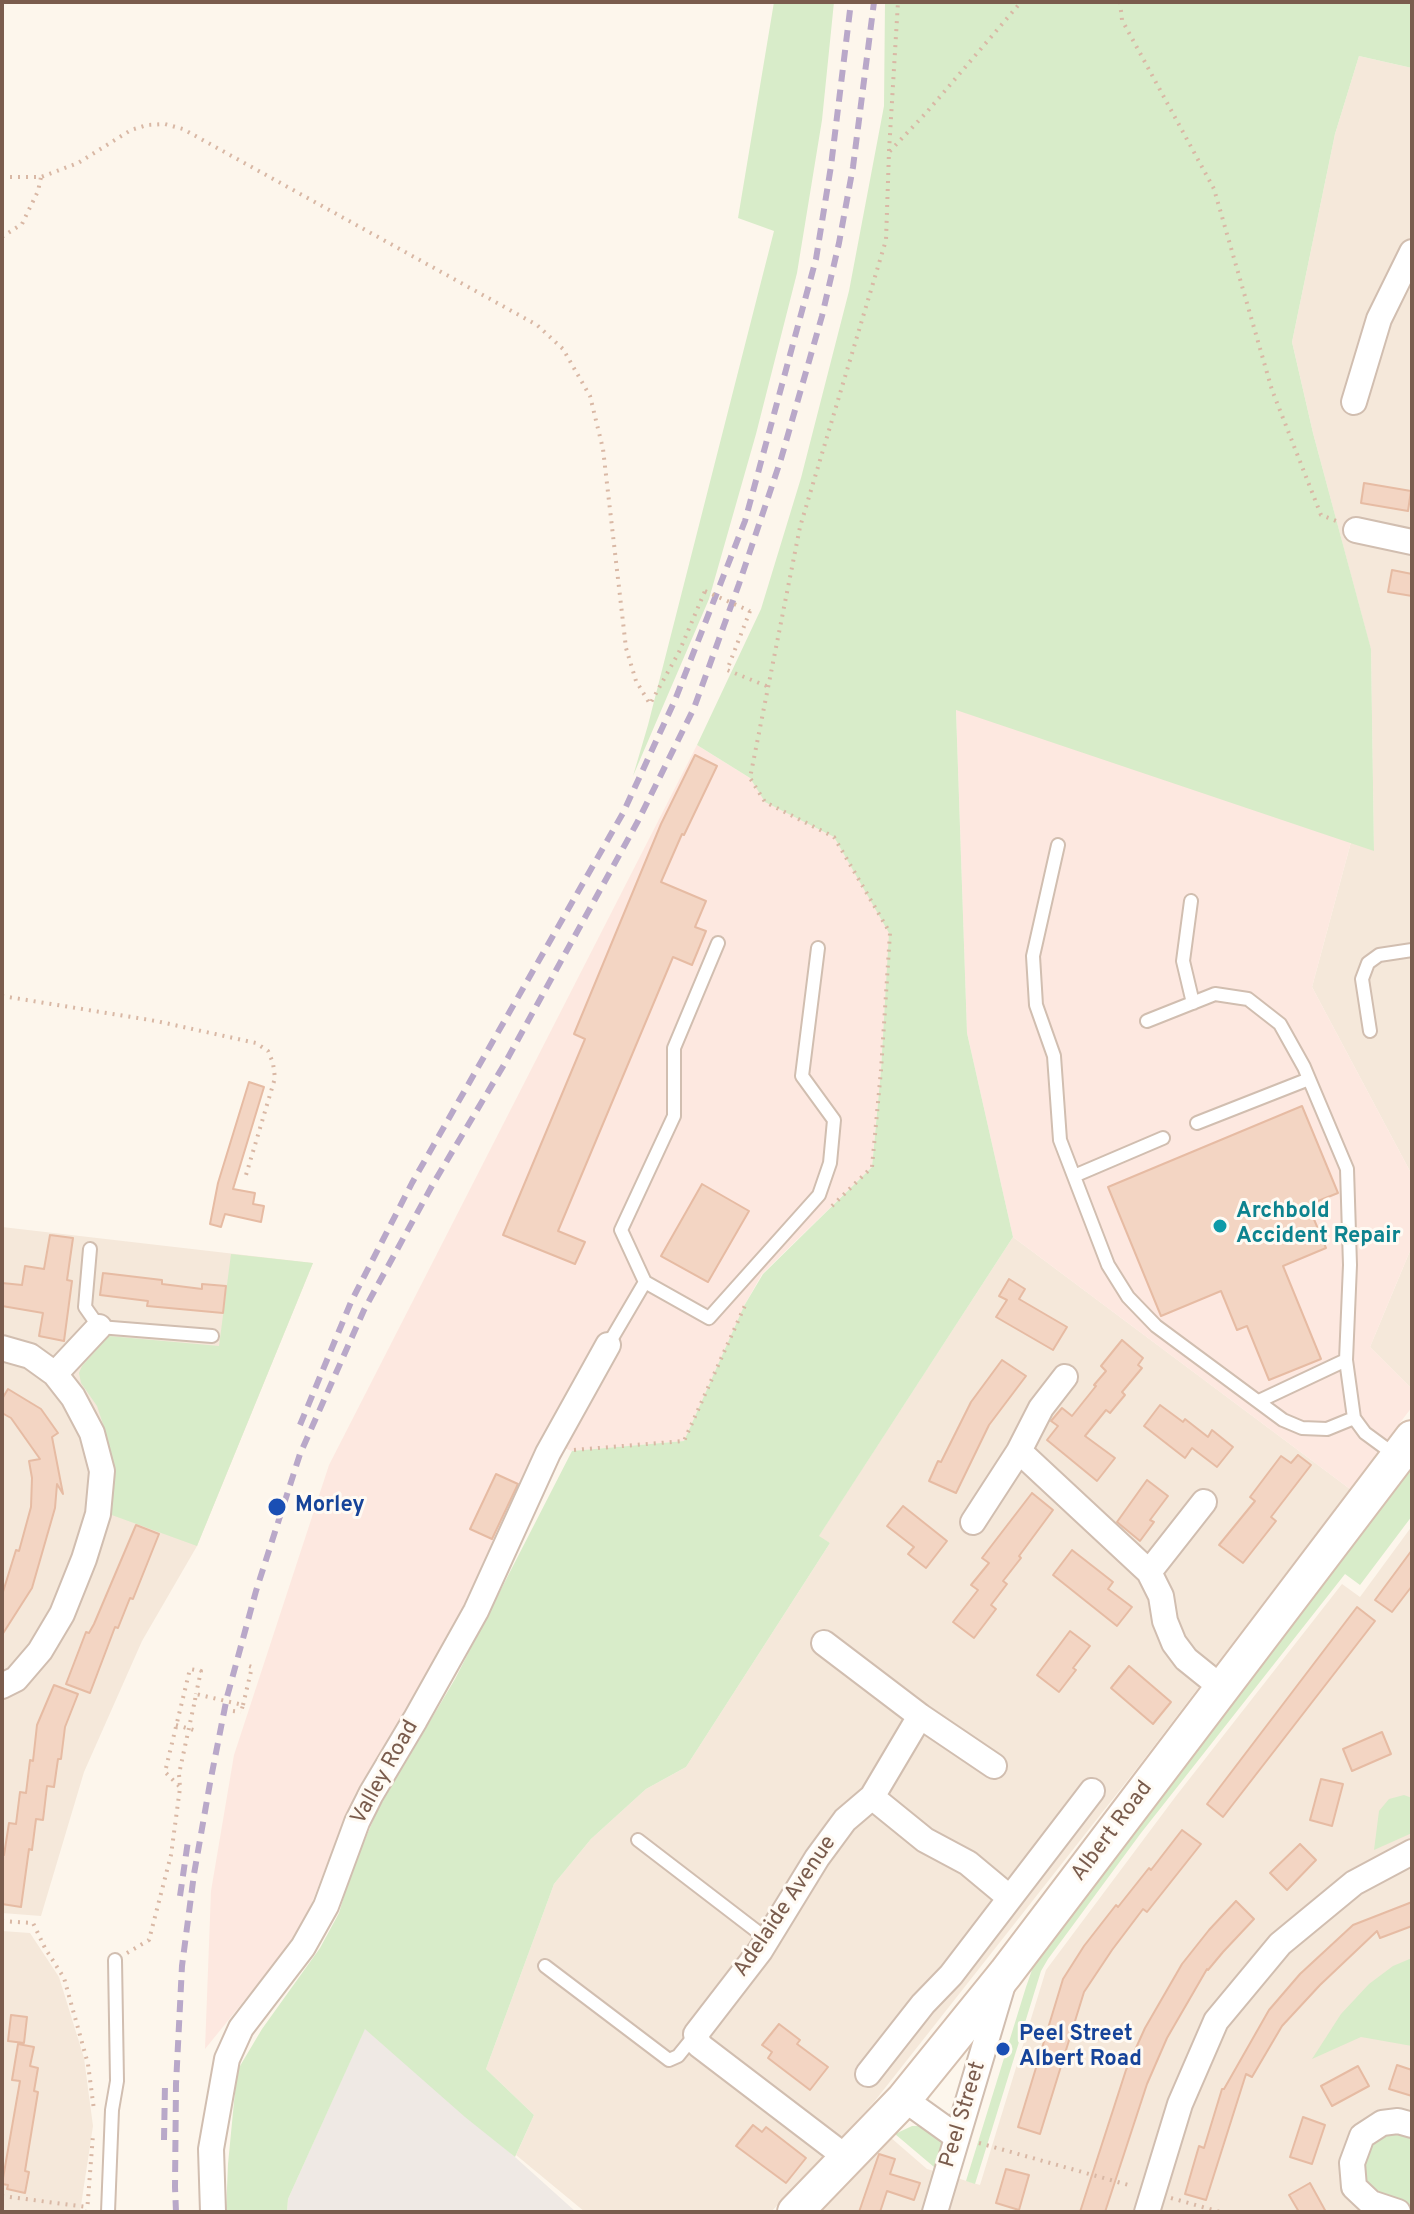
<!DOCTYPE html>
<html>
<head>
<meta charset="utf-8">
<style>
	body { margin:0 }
	#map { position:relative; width:1414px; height:2214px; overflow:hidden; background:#fdf6ec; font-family:Overpass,sans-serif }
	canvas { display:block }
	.frame { position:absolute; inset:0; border:4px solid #7a5c4d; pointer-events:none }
</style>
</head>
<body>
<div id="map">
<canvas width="1414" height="2214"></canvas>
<div class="frame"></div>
</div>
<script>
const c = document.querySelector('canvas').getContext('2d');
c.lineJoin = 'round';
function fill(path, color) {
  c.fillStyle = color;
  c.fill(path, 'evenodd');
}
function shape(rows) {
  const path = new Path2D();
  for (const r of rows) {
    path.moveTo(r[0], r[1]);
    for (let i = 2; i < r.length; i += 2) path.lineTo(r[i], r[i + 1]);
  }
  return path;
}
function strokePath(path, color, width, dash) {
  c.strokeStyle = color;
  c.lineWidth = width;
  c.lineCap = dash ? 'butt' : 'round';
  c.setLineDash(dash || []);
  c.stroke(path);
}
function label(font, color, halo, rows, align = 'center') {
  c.font = font + ' Overpass,sans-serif';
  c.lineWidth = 6;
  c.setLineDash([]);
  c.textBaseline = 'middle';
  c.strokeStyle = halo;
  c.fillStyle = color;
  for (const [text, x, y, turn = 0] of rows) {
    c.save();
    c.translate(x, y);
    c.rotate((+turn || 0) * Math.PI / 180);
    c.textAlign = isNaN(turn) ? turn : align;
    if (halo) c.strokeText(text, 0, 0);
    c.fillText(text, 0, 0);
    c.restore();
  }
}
fill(shape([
	[1359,56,1412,68,1412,1175,1312,987,1351,842,1374,850,1371,650,1313,433,1292,342,1335,134],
	[2,1227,313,1263,197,1546,142,1641,84,1772,41,1916,2,1913],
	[1013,1237,1350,1489,1138,1767,874,2102,771,2212,585,2212,516,2155,534,2115,486,2069,554,1884,591,1839,646,1789,686,1767,830,1543,818,1537],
	[1412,1246,1412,1389,1370,1347],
	[1412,1526,1412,2212,816,2212,890,2137,927,2169,980,2185,1046,1970,1176,1796,1342,1584,1360,1597],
	[2,1931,30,1933,59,1977,84,2058,93,2126,80,2212,2,2212]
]), '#f5e8da');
fill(shape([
	[956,709,1351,842,1312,987,1412,1175,1412,1246,1370,1347,1412,1389,1412,1407,1350,1489,1013,1237,967,1033],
	[697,745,750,778,766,802,834,837,890,933,881,1070,872,1167,762,1274,744,1306,684,1441,572,1451,544,1440,465,1606,385,1748,355,1794,303,1925,287,1948,205,2049,211,1891,234,1755,329,1465]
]), '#fde8e0');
fill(shape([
	[365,2028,515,2157,576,2212,287,2212,288,2199]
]), '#efe9e4');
fill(shape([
	[774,2,834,2,822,120,797,273,756,434,709,599,633,776,648,725,774,231,738,218],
	[885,2,1412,2,1412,68,1359,56,1335,134,1292,342,1313,433,1371,649,1374,851,956,710,967,1033,1013,1237,819,1536,830,1543,686,1767,646,1789,591,1839,554,1884,486,2069,534,2115,515,2157,465,2117,365,2029,288,2199,287,2212,226,2212,228,2164,237,2071,262,2029,320,1948,339,1913,351,1872,378,1809,455,1679,572,1451,684,1441,744,1306,763,1274,872,1167,881,1070,889,933,834,837,765,802,750,778,697,745,761,609,801,478,849,291,884,106],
	[231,1254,313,1263,197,1546,109,1514,113,1486,110,1455,104,1427,97,1406,81,1383,79,1373,82,1366,109,1336,219,1346],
	[1412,1462,1412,1516,1360,1585,1345,1574,1141,1833,1048,1959,1041,1971,975,2184,966,2181,1026,1987,1033,1967,1044,1948],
	[1404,1795,1412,1798,1412,1833,1374,1850,1379,1811,1389,1799],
	[1412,1958,1412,2046,1361,2037,1312,2059,1341,2014,1369,1984,1393,1966],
	[912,2126,921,2126,938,2135,946,2151,930,2212,921,2212,934,2167,895,2134],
	[1390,2130,1412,2132,1412,2207,1379,2196,1371,2188,1365,2177,1363,2166,1371,2144]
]), '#d8ecc9');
const building = shape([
	[1364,483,1411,491,1408,511,1361,503,1364,483],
	[1392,570,1412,574,1412,596,1388,592,1392,570],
	[695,755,717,766,684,835,682,834,661,882,706,901,695,927,706,931,692,965,673,957,558,1231,585,1242,575,1264,503,1235,585,1039,574,1034,661,824,695,755],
	[249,1082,264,1087,233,1189,255,1193,253,1204,264,1206,261,1222,225,1214,221,1227,210,1224,218,1183,249,1082],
	[1302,1106,1338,1193,1308,1205,1326,1248,1283,1266,1321,1359,1269,1380,1247,1326,1237,1330,1221,1291,1161,1316,1108,1187,1302,1106],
	[702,1184,749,1211,708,1282,661,1256,702,1184],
	[50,1235,73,1238,67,1280,72,1281,64,1341,39,1336,43,1313,2,1306,2,1283,22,1285,25,1266,44,1269,50,1235],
	[103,1273,162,1280,162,1284,202,1289,202,1284,226,1286,223,1313,147,1306,148,1301,100,1295,103,1273],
	[1009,1279,1025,1289,1019,1299,1067,1327,1053,1350,996,1317,1007,1300,999,1296,1009,1279],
	[1122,1340,1143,1358,1138,1365,1142,1368,1122,1392,1125,1395,1110,1413,1106,1410,1085,1436,1115,1458,1097,1481,1047,1440,1058,1426,1051,1421,1062,1408,1072,1416,1096,1386,1094,1385,1106,1371,1101,1366,1122,1340],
	[1002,1360,1026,1376,989,1425,956,1493,929,1481,938,1461,941,1462,971,1402,1002,1360],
	[8,1389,41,1409,58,1433,52,1437,63,1494,57,1484,55,1508,32,1588,2,1635,2,1595,16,1550,19,1551,31,1507,32,1478,29,1461,40,1459,11,1418,2,1413,2,1399,8,1389],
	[1160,1405,1183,1422,1185,1419,1208,1437,1212,1430,1233,1447,1217,1467,1192,1448,1185,1458,1144,1426,1160,1405],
	[1298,1455,1311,1465,1271,1517,1276,1521,1243,1563,1219,1545,1255,1501,1250,1497,1281,1456,1291,1463,1298,1455],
	[496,1474,518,1484,492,1539,470,1529,496,1474],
	[1147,1480,1168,1496,1150,1520,1154,1522,1140,1541,1117,1522,1147,1480],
	[1032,1493,1053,1510,1019,1556,1021,1558,1003,1581,1007,1584,991,1605,996,1609,974,1638,953,1622,978,1590,971,1585,989,1563,982,1558,1032,1493],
	[903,1506,947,1541,926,1568,908,1554,914,1547,887,1526,903,1506],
	[136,1525,159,1534,133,1599,130,1598,118,1628,115,1627,90,1693,66,1684,86,1632,89,1633,94,1624,136,1525],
	[1072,1550,1113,1582,1108,1589,1132,1607,1117,1626,1053,1575,1072,1550],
	[1412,1550,1412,1586,1392,1612,1375,1600,1412,1550],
	[1357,1607,1375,1621,1223,1817,1207,1804,1357,1607],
	[1070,1631,1090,1646,1073,1668,1076,1670,1059,1692,1037,1675,1070,1631],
	[1129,1666,1171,1702,1153,1724,1111,1688,1129,1666],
	[54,1685,78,1694,65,1727,61,1759,58,1759,54,1787,47,1786,43,1820,36,1819,32,1850,29,1849,21,1907,2,1904,2,1854,4,1855,9,1823,16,1824,20,1792,26,1793,30,1760,33,1761,37,1725,54,1685],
	[1382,1732,1391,1754,1352,1771,1343,1749,1382,1732],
	[1321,1779,1343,1784,1332,1826,1310,1820,1321,1779],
	[1182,1830,1201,1844,1147,1912,1143,1909,1112,1950,1084,1992,1040,2134,1018,2127,1063,1979,1084,1946,1116,1905,1118,1907,1149,1868,1151,1870,1182,1830],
	[1300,1844,1316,1860,1287,1890,1270,1873,1300,1844],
	[1236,1901,1254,1919,1223,1952,1208,1970,1207,1969,1167,2038,1147,2084,1105,2212,1080,2212,1126,2070,1145,2028,1182,1964,1209,1930,1236,1901],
	[1412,1902,1412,1926,1380,1938,1377,1931,1320,1985,1282,2026,1252,2077,1246,2074,1206,2200,1185,2194,1199,2146,1204,2148,1222,2089,1224,2089,1269,2010,1300,1974,1353,1925,1412,1902],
	[11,2015,27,2017,24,2043,8,2041,11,2015],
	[779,2024,800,2040,797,2044,828,2067,810,2090,768,2058,772,2052,762,2045,779,2024],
	[18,2044,34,2047,30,2066,38,2068,34,2091,38,2092,25,2171,29,2172,25,2193,7,2189,8,2185,2,2184,20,2081,12,2080,18,2044],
	[1397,2065,1412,2070,1412,2096,1389,2089,1397,2065],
	[1358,2066,1369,2086,1332,2106,1321,2086,1358,2066],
	[1303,2117,1325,2125,1312,2164,1290,2157,1303,2117],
	[753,2125,762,2132,766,2127,806,2158,786,2183,736,2146,753,2125],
	[879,2154,895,2159,890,2174,920,2183,914,2200,887,2191,880,2212,859,2212,879,2154],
	[1006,2169,1029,2175,1019,2210,996,2203,1006,2169],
	[1310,2183,1326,2212,1299,2212,1289,2195,1310,2183]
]);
fill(building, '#f3d5c3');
strokePath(building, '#e6bba3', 2);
const lane = shape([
	[1058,845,1033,956,1036,1005,1054,1056,1060,1140,1108,1265,1128,1297,1156,1326,1283,1420,1302,1428,1327,1429,1354,1418],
	[1191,901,1183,961,1193,1003],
	[1147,1021,1215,994,1248,999,1280,1024,1304,1067,1347,1169,1350,1265,1346,1360,1354,1418,1365,1433,1395,1455],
	[1370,1031,1362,979,1368,963,1379,955,1412,950],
	[1197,1123,1309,1079],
	[1074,1176,1163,1138],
	[90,1249,85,1307,99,1327,212,1336],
	[645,1282,709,1318,819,1195,830,1163,834,1120,802,1076,818,948],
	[608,1345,645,1282,621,1230,674,1116,674,1048,718,943],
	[1259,1401,1346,1360],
	[638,1840,767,1939],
	[545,1966,669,2060,678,2056,695,2035],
	[108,2212,112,2110,117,2081,115,1960]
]);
const street = shape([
	[1354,402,1379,319,1412,252],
	[1356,530,1412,542],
	[2,1348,30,1356,55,1374,73,1397,92,1433,102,1471,98,1514,84,1559,62,1614,40,1651,16,1679,2,1686],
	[55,1374,99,1327],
	[1065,1377,1041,1408,1019,1451,1149,1572,1161,1596,1165,1621,1174,1643,1186,1659,1222,1688],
	[973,1522,1019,1451],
	[1149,1572,1204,1502],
	[824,1643,920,1716,872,1797,845,1820,817,1858,760,1951,696,2034,699,2045,847,2158],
	[920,1716,994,1766],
	[872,1797,925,1840,968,1863,1010,1898,1092,1791],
	[868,2074,923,2004,951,1975,1010,1898],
	[904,2099,957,2137],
	[213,2212,211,2149,227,2059,241,2028,303,1947,326,1906,357,1822,371,1794,415,1720,476,1611,548,1453,608,1345],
	[935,2212,1003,1984],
	[1147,2212,1180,2104,1216,2021,1280,1944,1354,1883,1412,1852],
	[1398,2212,1371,2203,1354,2187,1352,2163,1362,2136,1382,2123,1398,2121,1412,2125]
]);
const secondary = shape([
	[795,2212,904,2099,1006,1973,1412,1438]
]);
strokePath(lane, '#d1beb0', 16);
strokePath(street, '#d1beb0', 28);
strokePath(secondary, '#d6c0b0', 38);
strokePath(shape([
	[1120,2,1122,20,1214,189,1272,390,1321,515,1336,521],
	[889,151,898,2],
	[2,177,41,177,78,163,131,130,147,125,165,124,183,129,537,325,563,349,590,396,603,449,626,648,636,681,650,704,679,652,705,591],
	[2,237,22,224,38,191,41,177],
	[750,611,727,670,769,687],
	[2,996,156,1021,256,1043,268,1051,273,1063,275,1078,246,1175],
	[832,1206,872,1167,881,1070,890,933,834,837,765,802,750,778,800,527,886,240,889,152,926,113,1021,2],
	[574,1450,684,1441,747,1301],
	[243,1705,252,1667,246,1665],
	[233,1711,241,1712],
	[176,1725,197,1731],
	[179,1786,165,1772,190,1669,201,1671,196,1694],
	[2,1921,33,1923,45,1948,64,1978,88,2064,94,2110],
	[127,1953,149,1940,171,1855,180,1788,179,1774,195,1700],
	[979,2143,1132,2186],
	[2,2196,87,2207],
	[1171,2198,1220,2212],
	[87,2212,93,2135]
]), '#d9b8a5', 4, [2, 6]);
strokePath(lane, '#fff', 12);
strokePath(street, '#fff', 24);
strokePath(secondary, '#fff', 34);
strokePath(shape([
	[300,1425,351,1302,412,1183,623,813,675,700,745,521,816,259,831,166,851,2],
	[180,1896,188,1841],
	[164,2140,165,2084],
	[176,2212,175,2187,176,2084,182,1966,194,1874,210,1783,227,1697,256,1591,300,1454,364,1310,433,1184,505,1063,638,821,694,708,739,584,781,459,822,316,839,243,853,167,874,2]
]), '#b9a8c9', 6, [12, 8]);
strokePath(shape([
	[705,591,750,611],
	[195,1700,196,1694,243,1705,241,1712]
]), '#d9b8a5', 4, [2, 6]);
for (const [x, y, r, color] of [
	[1220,1226,8,"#0f9aa8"],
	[277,1507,10,"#1a4fb4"],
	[1003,2049,8,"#1a4fb4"]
]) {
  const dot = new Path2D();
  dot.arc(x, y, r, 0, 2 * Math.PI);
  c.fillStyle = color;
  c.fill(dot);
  strokePath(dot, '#fffaf3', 3);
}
label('bold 22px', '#0d838f', '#fffaf3', [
	["Archbold",1236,1213],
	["Accident Repair",1236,1238]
], 'left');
label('bold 22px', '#164399', '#fffaf3', [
	["Morley",295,1507],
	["Peel Street",1019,2036],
	["Albert Road",1019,2061]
], 'left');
label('22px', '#7a5c4d', '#fffaf3', [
	["Valley Road",386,1773,-61],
	["Albert Road",1113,1832,-53],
	["Adelaide Avenue",786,1907,-56],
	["Peel Street",964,2115,-73]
]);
</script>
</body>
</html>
